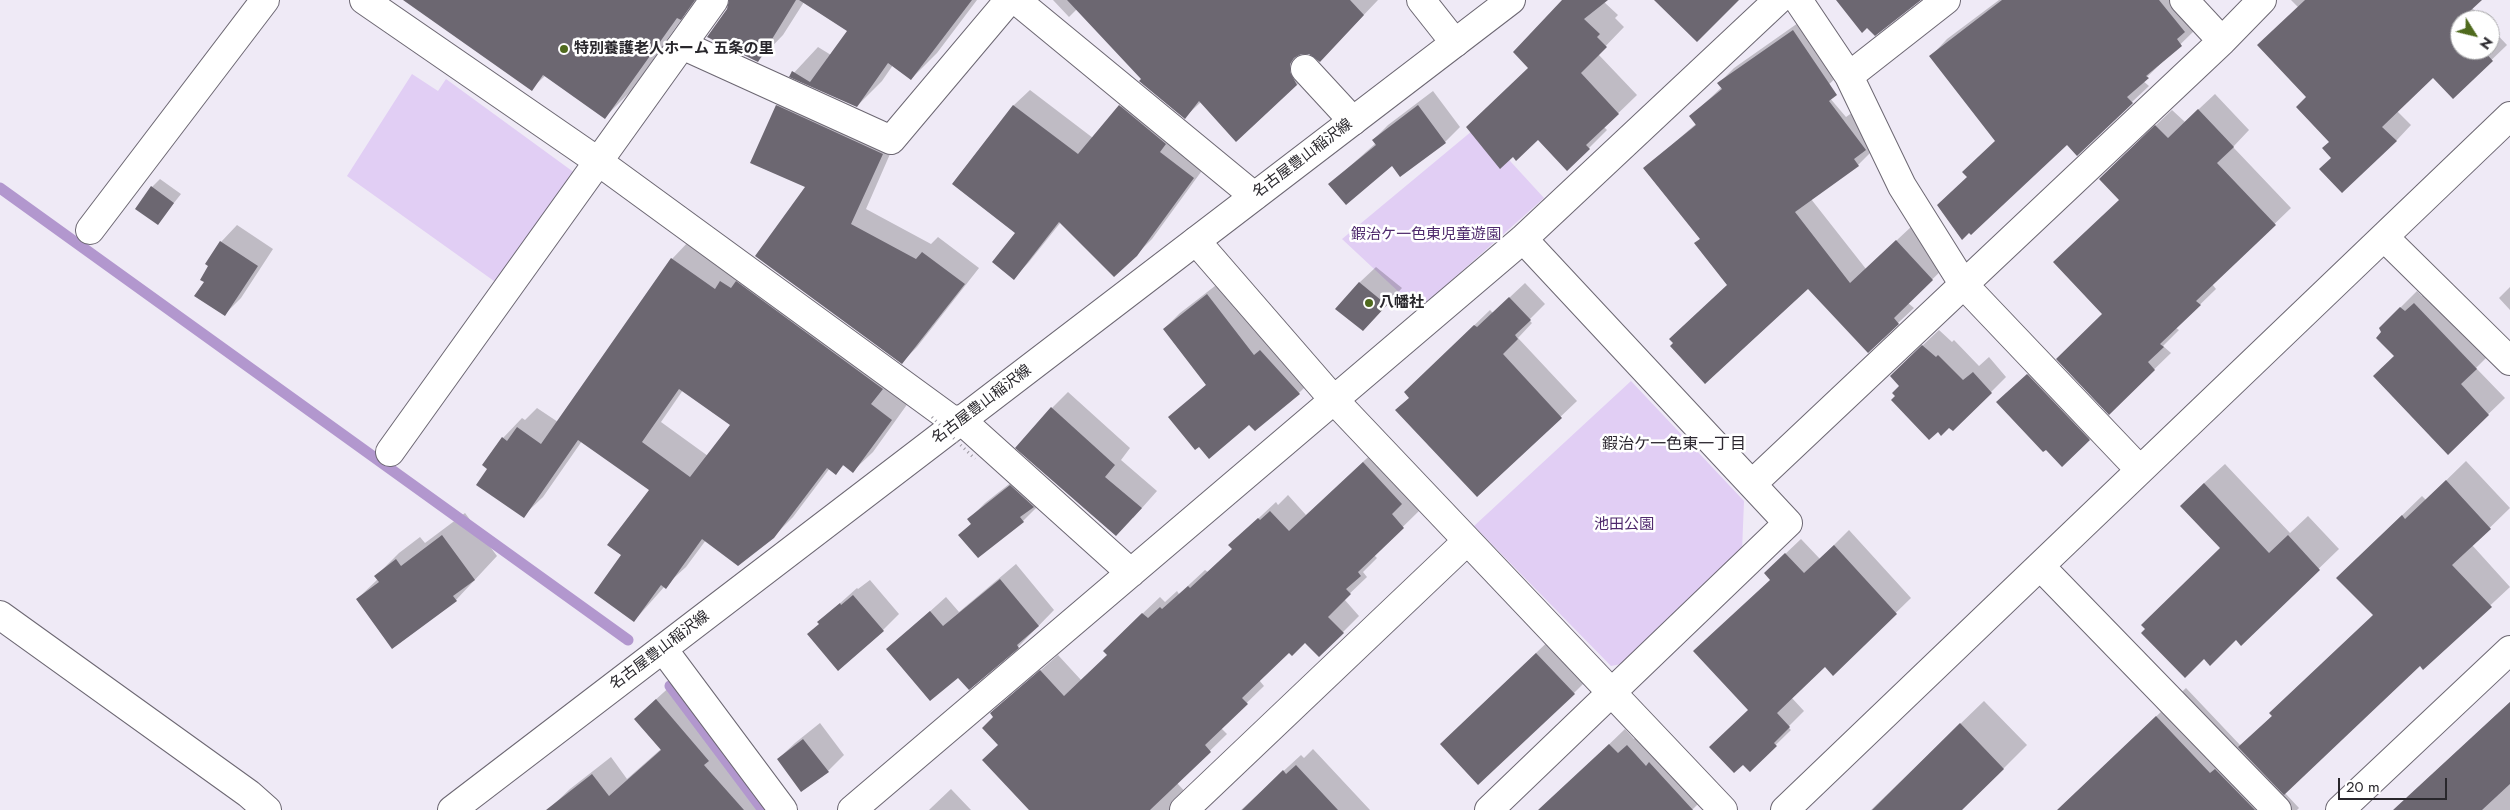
<!DOCTYPE html>
<html>
<head>
<meta charset="utf-8">
<style>
	body { margin:0 }
	#map { position:relative; width:2510px; height:810px; overflow:hidden; background:#efeaf6; font-family:Jost,sans-serif }
	canvas { display:block }
	.north { position:absolute; left:2450px; top:10px; width:50px; height:50px; box-sizing:border-box; background:#fff; border:1px solid #a9a9ab; border-radius:50%; rotate:126deg; font-size:14px; font-weight:700; line-height:20px; text-align:center; color:#29272c }
	.north::after { content:''; display:block; margin:auto; width:18px; height:22px; background:#4f6a1d; clip-path:polygon(50% 0,100% 100%,50% 72%,0 100%) }
	.scale { position:absolute; left:2338px; top:778px; width:109px; height:22px; box-sizing:border-box; border:2px solid #29272c; border-top:0; padding-left:6px; font-size:15px; line-height:18px; white-space:nowrap; color:#29272c; -webkit-text-stroke:4px #fff; paint-order:stroke }
</style>
</head>
<body>
<div id="map">
<canvas width="2510" height="810"></canvas>
<div class="north">N</div>
<div class="scale">20 m</div>
</div>
<script>
const c = document.querySelector('canvas').getContext('2d');
c.lineJoin = 'round';
function fill(path, color) {
  c.fillStyle = color;
  c.fill(path, 'evenodd');
}
function shape(rows) {
  const path = new Path2D();
  for (const r of rows) {
    path.moveTo(r[0], r[1]);
    for (let i = 2; i < r.length; i += 2) path.lineTo(r[i], r[i + 1]);
  }
  return path;
}
function strokePath(path, color, width, dash) {
  c.strokeStyle = color;
  c.lineWidth = width;
  c.lineCap = dash ? 'butt' : 'round';
  c.setLineDash(dash || []);
  c.stroke(path);
}
function label(font, color, halo, rows, align = 'center') {
  c.font = font + ' Jost,"Noto Sans JP",sans-serif';
  c.lineWidth = 5;
  c.setLineDash([]);
  c.textBaseline = 'middle';
  c.strokeStyle = halo;
  c.fillStyle = color;
  for (const [text, x, y, turn = 0] of rows) {
    c.save();
    c.translate(x, y);
    c.rotate((+turn || 0) * Math.PI / 180);
    c.textAlign = isNaN(turn) ? turn : align;
    if (halo) c.strokeText(text, 0, 0);
    c.fillText(text, 0, 0);
    c.restore();
  }
}
fill(shape([
	[412,74,438,91,446,79,579,176,501,286,347,176],
	[1478,126,1544,198,1418,310,1342,239],
	[1631,381,1744,501,1742,551,1627,663,1611,666,1474,526]
]), '#e1cef4');
fill(shape([
	[406,0,699,0,688,10,630,92,605,117,546,75,531,89],
	[731,0,977,0,937,53,911,79,893,65,882,81,857,106,791,76,818,47,831,55,849,31,804,2,783,35,758,61,728,10],
	[1053,0,1378,0,1338,42,1307,53,1315,66,1297,85,1201,102,1185,117,1077,9,1069,17],
	[1564,0,1606,0,1604,2,1618,15,1615,18,1624,27,1598,54,1637,95,1604,127,1607,130,1589,148,1538,138,1530,67],
	[1999,0,2188,0,2197,28,2143,81,2149,86,2132,102,2067,143,1968,177,1996,140,1931,56,1947,39],
	[2291,0,2480,0,2472,8,2484,20,2460,20,2460,50,2490,50,2490,27,2507,45,2453,97,2433,76,2397,111,2411,125,2396,141,2332,158,2331,142,2308,97,2298,7],
	[1808,16,1845,69,1823,90,1846,117,1860,107,1873,150,1858,165,1811,199,1866,269,1912,226,1948,264,1908,303,1914,308,1868,351,1808,287,1729,284,1696,243,1701,238,1644,169,1697,123,1691,116,1722,87,1719,83,1734,68],
	[1030,90,1093,138,1136,90,1209,161,1152,239,1136,255,1061,222,1029,262,1014,278,1017,232,953,183,1014,105],
	[793,91,897,138,866,209,931,244,938,237,979,268,917,347,902,362,807,187,777,106],
	[1433,91,1460,127,1445,142,1392,164,1330,184,1376,143,1373,140,1388,125],
	[2215,94,2249,130,2233,147,2291,208,2212,284,2216,289,2176,328,2179,330,2163,346,2171,353,2109,413,2103,314,2120,199,2116,163,2172,110,2185,122],
	[160,179,181,194,158,223,152,187],
	[237,225,273,249,241,298,225,314,205,282,221,242],
	[691,239,911,399,873,452,853,471,844,465,836,473,830,468,793,517,773,537,706,540,686,567,665,586,634,621,623,555,650,489,582,441,543,497,523,516,489,468,503,438,522,418,525,420,537,408,558,422,672,259],
	[683,390,731,425,708,456,661,422],
	[1376,267,1402,288,1379,313,1359,283],
	[1224,279,1315,377,1299,393,1249,423,1170,417,1207,384,1164,329,1180,313],
	[1525,283,1545,304,1529,320,1532,323,1518,338,1577,401,1477,496,1397,410,1410,397,1421,377,1490,310,1493,313],
	[2431,287,2492,352,2476,368,2505,398,2448,453,2380,328,2417,291,2422,296],
	[2510,287,2510,310,2499,298],
	[1939,330,1952,342,1954,340,1979,366,1989,357,2006,377,1991,392,1901,386,1907,360],
	[2041,362,2101,427,2062,466,2011,390],
	[1068,392,1130,448,1121,460,1157,491,1133,518,1052,408],
	[1380,446,1420,510,1374,555,1377,558,1363,572,1367,577,1344,599,1359,616,1343,632,1305,641,1289,651,1259,680,1264,686,1221,728,1227,734,1177,783,1202,810,1031,810,999,745,995,717,992,713,1058,655,1081,680,1108,655,1121,634,1160,597,1165,602,1177,591,1179,594,1205,570,1208,572,1233,549,1247,529,1276,502,1278,505,1288,495,1306,515],
	[2466,461,2510,508,2472,545,2510,587,2423,668,2420,664,2284,792,2299,808,2297,810,2058,810,2186,688,2240,745,2245,742,2273,715,2271,713,2291,693,2374,615,2358,558,2422,496,2426,500],
	[2225,464,2290,533,2308,516,2339,549,2241,644,2222,547,2202,485],
	[1027,470,1039,505,1023,521,960,535,972,523,969,519,985,503],
	[465,513,497,556,456,600,392,647,357,599,378,579,376,576,399,553,420,537,425,543],
	[1849,530,1911,598,1833,674,1825,666,1791,697,1804,711,1788,727,1791,730,1750,770,1749,710,1771,579,1781,558,1801,539,1820,559],
	[1016,564,1054,610,1018,647,958,676,888,649,946,597,959,612],
	[870,580,899,614,883,630,819,622,857,588,858,589],
	[1560,630,1597,670,1574,693,1465,721],
	[674,683,772,810,555,810,552,806,570,789,611,757,627,779,661,749,653,702],
	[1984,701,2027,745,2004,768,1960,810,1871,810],
	[2510,702,2510,810,2394,810],
	[820,723,844,755,828,771,778,759,795,743],
	[1625,729,1634,739,1643,731,1708,794,1692,810,1541,810],
	[1313,749,1370,810,1241,810,1301,755,1304,758],
	[951,789,971,810,929,810,931,808]
]), '#0003');
strokePath(shape([
	[0,188,628,640],
	[670,686,763,810]
]), '#b297ce', 11);
fill(shape([
	[403,0,695,0,681,20,677,18,605,119,543,75,532,91],
	[729,0,796,0,758,62,707,37,727,9],
	[799,0,972,0,911,80,888,63,857,107,789,77,792,71,810,82,847,31],
	[1067,0,1350,0,1364,15,1320,62,1309,54,1301,54,1294,58,1290,64,1290,72,1297,85,1236,142,1199,101,1185,119,1139,81,1141,79],
	[1562,0,1608,0,1584,19,1600,34,1597,37,1607,47,1581,73,1619,114,1586,145,1590,149,1567,171,1538,140,1516,161,1513,157,1500,169,1466,127,1528,68,1513,52],
	[1654,0,1739,0,1697,42],
	[1836,0,1921,0,1875,36,1867,28,1862,33],
	[2002,0,2159,0,2185,32,2177,39,2182,46,2146,76,2149,78,2127,97,2133,103,2077,156,2067,145,1971,235,1969,233,1962,240,1937,205,1967,177,1962,172,1995,141,1929,56],
	[2305,0,2482,0,2457,23,2460,26,2460,50,2483,50,2493,61,2453,99,2433,78,2382,127,2397,141,2342,193,2319,169,2331,158,2322,148,2329,142,2296,107,2306,97,2257,45],
	[1793,30,1837,95,1829,101,1866,150,1854,159,1859,166,1795,212,1850,283,1896,240,1933,280,1894,318,1899,324,1868,353,1808,289,1705,384,1670,346,1673,343,1669,339,1727,285,1694,243,1700,239,1643,168,1696,125,1689,116,1722,89,1717,83],
	[776,105,883,154,851,224,916,259,922,252,965,284,902,364,755,256,805,187,750,163],
	[1013,105,1078,154,1119,105,1166,144,1160,152,1194,178,1137,256,1114,277,1059,222,1014,280,992,262,1015,233,952,184],
	[1418,105,1446,143,1400,177,1392,166,1346,205,1328,184,1376,145,1372,140],
	[2198,109,2234,147,2217,163,2276,225,2196,301,2201,305,2160,344,2164,347,2148,362,2155,370,2109,415,2056,359,2102,314,2053,262,2119,200,2099,179,2155,125,2168,138],
	[151,186,174,203,158,225,135,209],
	[220,241,258,266,225,316,194,296,204,282,200,280,208,266,205,264],
	[671,258,715,289,720,281,731,288,736,281,883,389,871,404,892,420,853,473,843,465,836,475,827,468,774,538,738,566,702,539,666,589,661,585,634,622,594,593,621,555,607,545,649,490,578,440,524,518,476,485,487,469,482,465,502,437,507,441,517,427,541,444],
	[679,389,730,425,690,477,642,442],
	[1359,282,1387,305,1363,331,1335,309],
	[1207,294,1254,355,1260,350,1300,394,1255,431,1249,425,1209,459,1199,447,1195,450,1168,417,1206,385,1163,329],
	[1509,297,1531,320,1515,335,1518,339,1503,354,1562,418,1477,497,1395,410,1409,398,1404,392,1474,325,1477,327],
	[2414,303,2477,369,2461,384,2489,415,2448,455,2373,376,2394,356,2376,338,2381,332,2379,328,2400,307,2405,311],
	[1922,345,1936,357,1938,355,1963,380,1973,372,1992,393,1953,431,1949,428,1941,436,1938,432,1929,440,1891,400,1895,396,1892,393,1899,386,1890,376],
	[2027,374,2090,440,2062,467,2046,450,2043,452,1996,402],
	[1051,407,1115,465,1105,477,1142,508,1116,536,1015,448],
	[1363,462,1402,504,1392,514,1404,528,1358,572,1361,576,1346,589,1351,594,1328,617,1344,633,1319,657,1305,643,1292,656,1289,653,1242,698,1248,704,1205,745,1211,752,1150,810,1029,810,982,760,998,745,982,728,993,717,990,713,1040,670,1064,696,1107,655,1103,651,1142,613,1148,618,1160,607,1162,609,1188,586,1190,588,1232,549,1228,545,1258,518,1260,520,1270,511,1289,531],
	[2446,480,2491,529,2452,565,2492,607,2423,670,2420,666,2284,795,2238,747,2272,716,2269,713,2373,615,2336,578,2402,515,2405,519],
	[2204,483,2269,553,2288,535,2320,570,2241,646,2236,640,2210,666,2204,659,2185,678,2141,633,2145,629,2141,625,2220,548,2180,506],
	[1010,485,1034,507,1020,517,1024,522,978,558,958,535,971,524,967,519],
	[442,535,475,580,453,596,457,601,392,649,356,599,379,582,374,576,396,559,401,566],
	[1834,545,1897,614,1833,676,1825,667,1777,713,1790,727,1774,743,1777,746,1750,772,1743,765,1734,773,1709,747,1748,710,1693,651,1770,580,1764,573,1785,553,1804,573],
	[1000,579,1039,626,1017,645,1019,648,969,690,958,678,930,701,886,649,930,611,943,626],
	[853,595,884,631,838,671,807,634,819,624,817,622,840,603,841,605],
	[1536,653,1575,694,1478,785,1440,744],
	[656,699,709,761,704,765,744,810,546,810,592,774,609,796,661,750,634,719],
	[2510,702,2510,784,2482,810,2393,810],
	[2156,716,2210,773,2215,769,2255,810,2057,810],
	[1960,723,2004,769,1962,810,1872,810],
	[803,739,829,772,801,792,777,759],
	[1609,744,1618,753,1627,745,1646,766,1649,762,1693,810,1538,810],
	[1296,765,1338,810,1242,810,1283,770,1286,774]
]), '#6c6771');
const minor = shape([
	[364,0,599,162,951,419,961,420,1131,573],
	[1016,0,1254,196],
	[1421,0,1455,43],
	[1798,0,1849,76,1902,186,1964,285,2140,470],
	[2184,0,2222,41],
	[682,45,891,140,1009,0],
	[1305,69,1353,121],
	[1849,76,1946,0],
	[90,230,265,0],
	[2384,237,2510,361],
	[1196,241,1334,400,1723,810],
	[390,452,714,0],
	[1752,484,2222,41,2262,0],
	[2040,566,2277,810],
	[0,615,249,794,267,810],
	[663,649,783,810],
	[852,810,1523,239,1778,0],
	[1184,810,1466,542],
	[1489,810,1788,523,1523,239],
	[1785,810,2510,116],
	[2340,810,2510,650]
]);
const major = shape([
	[452,810,1511,0]
]);
strokePath(minor, '#6c6772', 30);
strokePath(major, '#6c6772', 30);
strokePath(minor, '#fff', 28);
strokePath(major, '#fff', 28);
strokePath(shape([
	[932,417,975,459]
]), '#9b97a0', 3, [1, 4]);
for (const [x, y, r, color] of [
	[564,49,5,"#4f6a1d"],
	[1369,303,5,"#4f6a1d"]
]) {
  const dot = new Path2D();
  dot.arc(x, y, r, 0, 2 * Math.PI);
  c.fillStyle = color;
  c.fill(dot);
  strokePath(dot, '#fff', 2);
}
label('bold 15px', '#29272c', '#fff', [
	["特別養護老人ホーム 五条の里",574,49],
	["八幡社",1379,303]
], 'left');
label('15px', '#29272c', '#fff', [
	["名古屋豊山稲沢線",1303,159,-37],
	["名古屋豊山稲沢線",982,405,-37],
	["名古屋豊山稲沢線",660,651,-37]
]);
label('15px', '#4f2a6d', '#fff', [
	["鍜治ケ一色東児童遊園",1426,235],
	["池田公園",1624,525]
]);
label('16px', '#2c2730', '#fff', [
	["鍜治ケ一色東一丁目",1674,445]
]);
</script>
</body>
</html>
